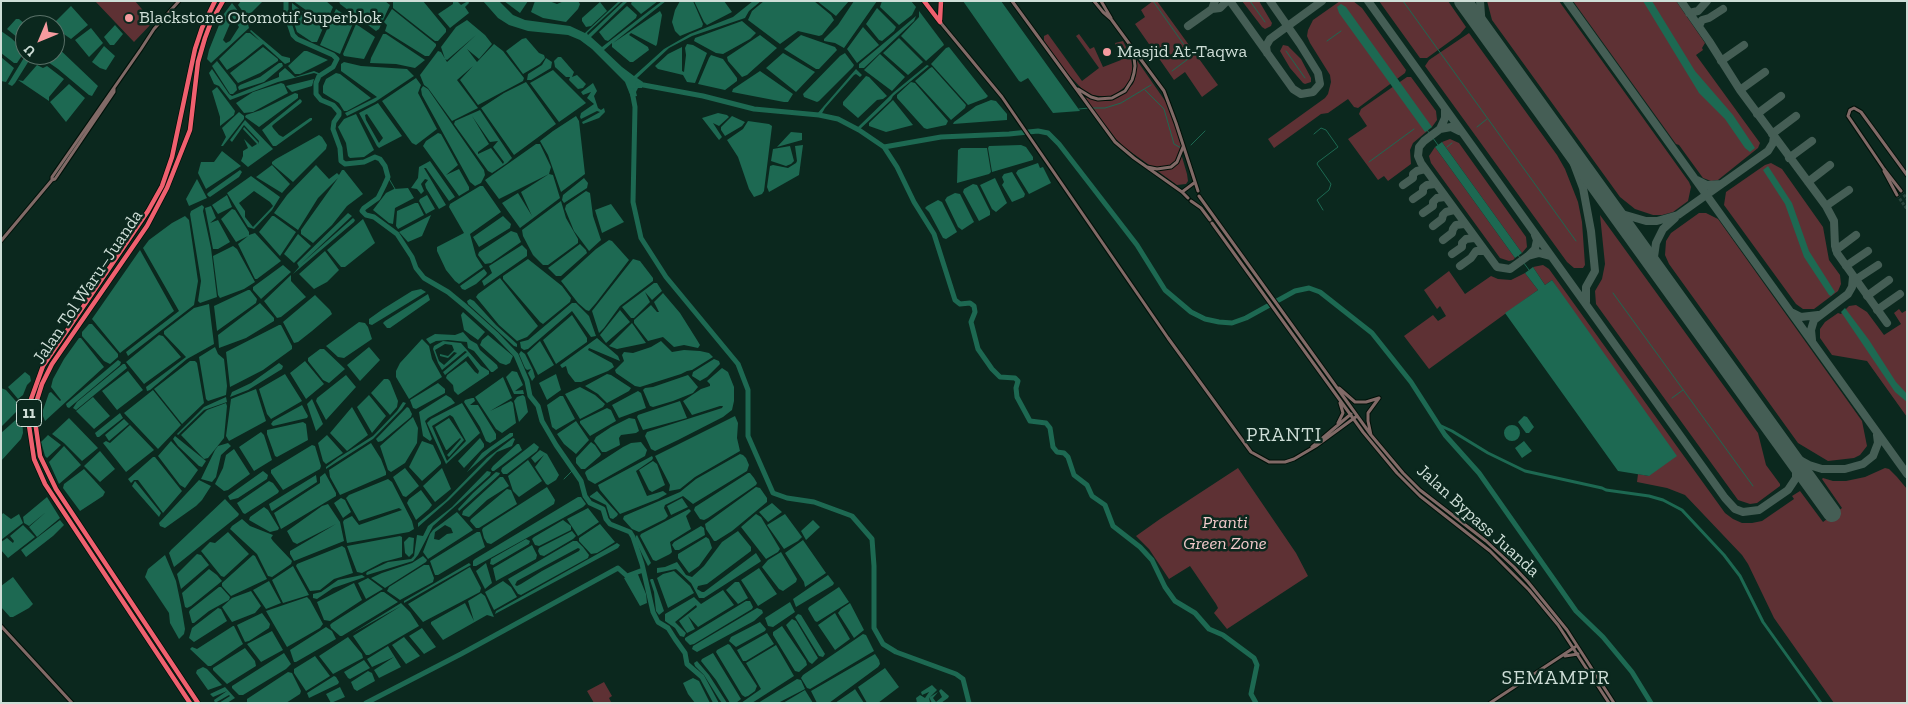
<!DOCTYPE html>
<html>
<head>
<meta charset="utf-8">
<style>
	body { margin:0 }
	#map { position:relative; width:1908px; height:704px; overflow:hidden; background:#0b281e; font-family:"Zilla Slab",serif }
	canvas { display:block }
	.frame { position:absolute; inset:0; border:2px solid #ceded7; pointer-events:none }
	.north { position:absolute; left:15px; top:15px; width:50px; height:50px; box-sizing:border-box; background:#0b281e; border:1px solid #597168; border-radius:50%; rotate:225deg; font-size:14px; font-weight:700; line-height:20px; text-align:center; color:#ceded7 }
	.north::after { content:''; display:block; margin:auto; width:18px; height:22px; background:#f59b9f; clip-path:polygon(50% 0,100% 100%,50% 72%,0 100%) }
</style>
</head>
<body>
<div id="map">
<canvas width="1908" height="704"></canvas>
<div class="frame"></div>
<div class="north">U</div>
</div>
<script>
const c = document.querySelector('canvas').getContext('2d');
c.lineJoin = 'round';
function fill(path, color) {
  c.fillStyle = color;
  c.fill(path, 'evenodd');
}
function shape(rows) {
  const path = new Path2D();
  for (const r of rows) {
    if (r.length === 3) {
      path.moveTo(r[0] + r[2], r[1]);
      path.arc(r[0], r[1], r[2], 0, 2 * Math.PI);
      continue;
    }
    path.moveTo(r[0], r[1]);
    for (let i = 2; i < r.length; i += 2) path.lineTo(r[i], r[i + 1]);
  }
  return path;
}
function strokePath(path, color, width, dash) {
  c.strokeStyle = color;
  c.lineWidth = width;
  c.lineCap = dash ? 'butt' : 'round';
  c.setLineDash(dash || []);
  c.stroke(path);
}
function label(font, color, halo, rows, align = 'center') {
  c.font = font + ' "Zilla Slab",serif';
  c.lineWidth = 5;
  c.setLineDash([]);
  c.textBaseline = 'middle';
  c.strokeStyle = halo;
  c.fillStyle = color;
  for (const [text, x, y, turn = 0] of rows) {
    c.save();
    c.translate(x, y);
    c.rotate((+turn || 0) * Math.PI / 180);
    c.textAlign = isNaN(turn) ? turn : align;
    if (halo) c.strokeText(text, 0, 0);
    c.fillText(text, 0, 0);
    c.restore();
  }
}
fill(shape([
	[95,1,135,1,153,22,134,42],
	[1153,1,1157,1,1218,85,1202,97,1185,72,1174,80,1135,24,1145,17,1141,10],
	[1242,1,1259,1,1272,23,1271,26,1265,29,1262,27],
	[1340,1,1353,1,1362,8,1406,70,1405,73,1358,108,1354,107,1348,99,1328,113,1321,114,1274,148,1268,139,1325,98,1328,94,1331,82,1330,75,1310,43,1307,36,1308,30,1313,20],
	[1379,1,1448,1,1466,27,1460,34,1427,58,1420,58],
	[1487,1,1559,1,1689,182,1691,187,1688,201,1673,212,1662,215,1653,215,1635,209,1620,197,1492,20],
	[1573,1,1676,1,1705,43,1702,48,1703,50,1696,55,1760,143,1758,148,1718,180,1711,181,1703,178,1679,145,1676,144],
	[1469,33,1557,155,1565,169,1578,202,1582,222,1585,265,1583,268,1574,268,1567,262,1425,66,1429,60],
	[1048,34,1082,81,1099,68,1076,36,1079,34,1090,49,1094,47,1103,67,1121,60,1115,43,1123,41,1131,57,1133,72,1131,79,1127,85,1116,94,1108,97,1091,95,1083,90,1067,73,1044,41,1044,36],
	[1283,45,1288,46,1301,59,1311,78,1311,82,1305,84,1303,83,1290,68,1280,51],
	[1136,59,1168,105,1182,142,1180,150,1187,174,1188,181,1186,184,1177,185,1124,147,1116,139,1084,97,1100,101,1110,101,1119,97,1133,84,1136,75],
	[1407,77,1411,77,1436,111,1437,120,1432,127,1413,143,1410,150,1411,164,1388,181,1384,176,1378,180,1348,139,1367,126,1359,114,1361,109],
	[1450,139,1459,143,1526,237,1527,247,1522,253,1442,142],
	[1435,147,1515,258,1513,260,1509,261,1500,258,1431,163,1429,156],
	[1771,163,1782,169,1823,227,1829,260,1840,275,1841,284,1838,291,1814,309,1803,309,1796,304,1724,205,1726,192,1765,165],
	[1699,213,1706,213,1718,219,1862,421,1867,446,1860,455,1854,458,1828,461,1798,443,1669,264,1665,255,1666,241,1671,233],
	[1600,215,1758,433,1766,465,1780,484,1780,486,1757,503,1750,504,1738,500,1596,304,1595,291,1602,279,1605,264],
	[1543,265,1549,269,1725,513,1733,519,1742,523,1752,523,1762,521,1794,499,1792,496,1800,491,1823,522,1842,508,1822,479,1823,478,1833,481,1846,481,1865,477,1885,468,1889,469,1897,477,1907,489,1907,703,1834,703,1774,618,1748,564,1742,555,1685,495,1667,488,1637,482,1638,474,1649,476,1557,288,1552,280,1545,285,1533,267],
	[1449,271,1465,294,1491,276,1498,279,1511,280,1525,273,1538,290,1429,369,1404,336,1433,315,1438,321,1446,316,1440,306,1437,309,1424,290],
	[1856,305,1867,312,1884,335,1901,324,1894,313,1899,309,1902,313,1907,310,1907,417,1867,361,1832,355,1820,338,1820,329,1825,322,1838,313,1841,314,1849,306],
	[1238,468,1296,553,1308,576,1227,629,1214,613,1218,608,1216,604,1190,566,1169,579,1149,549,1136,536,1160,519],
	[604,682,612,696,609,698,611,702,594,703,587,691]
]), '#5e3134');
fill(shape([
	[241,1,263,1,247,17,238,5],
	[293,1,326,1,333,7,330,14,323,22],
	[339,1,385,1,390,5,379,29,376,31,340,4],
	[393,1,423,1,446,29,446,32,438,41,435,41,393,8],
	[453,1,457,1,461,5,468,1,469,3,465,7,469,13,450,28,438,14,453,4],
	[483,1,499,1,513,15,525,20,570,26,585,33,619,1,622,1,587,33,588,35,624,1,628,1,591,37,602,47,662,1,666,1,613,43,660,11,662,15,657,44,656,46,631,33,629,35,648,47,649,50,633,62,630,62,612,47,612,43,604,50,622,67,634,76,664,49,690,34,733,17,753,1,761,1,749,11,745,18,692,36,669,48,637,78,643,82,642,88,638,88,636,92,637,96,631,97,625,82,592,49,580,40,568,35,528,31,509,25,498,18],
	[504,1,528,1,520,13],
	[535,1,549,1,557,4,564,1,578,1,580,4,578,9,566,22,543,18,531,12],
	[632,1,658,1,641,14,631,4],
	[680,1,693,1,703,24,702,27,680,36,675,31,672,22,675,10],
	[694,1,724,1,732,12,707,25,704,22],
	[764,1,814,1,831,15,834,20,822,35,819,36,798,31,780,44,748,20,752,11],
	[817,1,849,1,836,16],
	[854,1,877,1,844,48,835,43,824,41,824,39,838,25],
	[882,1,911,1,916,7,912,15,899,25,880,7],
	[963,1,1001,1,1080,111,1053,113,1028,78,1021,82,1019,81],
	[1643,1,1652,1,1695,71,1733,115,1755,148,1750,152,1745,148,1725,119,1699,93],
	[600,2,607,11,591,26,586,27,582,21,582,18],
	[232,3,248,24,249,28,211,63,207,59,209,50,223,15],
	[229,12,239,27,230,41,226,43,223,40,232,19,228,14],
	[292,3,323,28,317,42,312,42,297,32,292,17],
	[1341,4,1346,7,1432,127,1425,132,1339,13,1337,7],
	[71,6,88,25,71,39,55,28,55,25,52,25],
	[627,6,637,15,636,18,608,41,605,40,599,32],
	[877,8,896,27,894,31,882,41,879,40,866,24],
	[336,9,354,21,340,54,320,45],
	[392,9,436,44,436,46,429,56,425,56,385,31,387,25,384,22],
	[919,11,943,43,944,45,926,61,901,36,919,17],
	[916,16,914,21,864,68,859,68,859,64],
	[16,19,19,19,26,25,25,41,23,42,7,29],
	[467,20,485,35,492,44,479,59,467,49,477,62,494,44,503,51,524,78,523,81,478,105,460,80,473,66,457,80,478,108,452,121,428,88,424,85,420,75,438,51,441,52,447,62,476,35,447,60,445,59,441,47,456,27],
	[742,21,756,33,750,39,723,54,716,53,694,41,695,38],
	[356,24,375,37,364,59,344,56,343,54],
	[115,25,123,34,114,45,110,45,104,37],
	[863,27,879,45,857,63,847,49],
	[91,28,103,43,89,57,75,40],
	[251,30,282,56,290,58,290,62,285,64,263,44,243,60,227,70,219,59,246,33,250,33,260,41,250,31],
	[1,31,11,38,25,51,17,63,14,63,1,53],
	[383,34,386,34,425,60,415,68,396,64,370,63,371,58],
	[760,35,777,48,747,75,742,77,728,61,727,57],
	[801,35,835,47,837,50,819,69,816,69,784,49],
	[526,38,539,53,544,55,545,58,540,64,523,74,506,51,522,39],
	[899,38,923,62,908,75,883,53],
	[687,44,693,45,707,53,695,83,687,82,683,75,658,69,655,66,668,54,682,47,682,71,684,72,686,55,685,48],
	[55,45,98,86,92,96,89,95,58,69,38,55,55,55],
	[104,46,115,56,106,70,100,68,92,62],
	[263,47,278,59,278,61,260,73,238,83,230,73],
	[949,47,987,95,988,96,986,98,968,105,931,64,946,48],
	[304,51,307,51,328,60,300,74,295,74,288,66],
	[783,53,815,72,796,92,766,68],
	[845,53,854,65,853,67,819,101,817,102,804,97,803,94,840,56],
	[880,54,905,77,892,91,864,70],
	[27,55,30,59,15,83,12,86,8,84,25,56],
	[711,55,723,59,737,78,737,81,725,90,698,84,709,58],
	[1,57,14,68,6,82,1,81],
	[558,57,561,57,574,72,572,77,577,75,586,84,583,88,578,89,569,80,570,77,566,77,555,67,554,61],
	[546,58,552,62,551,68,531,80,527,80,528,74,542,65],
	[217,61,236,85,237,90,233,94,230,94,212,66],
	[344,62,361,66,407,69,414,76,375,102,347,116,345,113,377,97,341,71,341,64],
	[279,63,282,63,283,66,264,82,239,90,238,87,240,85,260,77],
	[37,65,43,68,47,66,64,79,49,97,49,101,18,80,23,81],
	[927,65,929,66,893,96,891,100,859,130,857,128,894,92],
	[932,67,966,105,965,108,951,120,915,81,930,68],
	[285,68,295,77,314,71,321,74,320,75,314,73,278,82,230,100,219,86,214,84,209,73,212,69,229,94,232,96,279,77,279,73],
	[856,69,862,75,860,77,856,74,854,75,825,108,821,115,817,114],
	[553,70,586,103,559,122,530,83],
	[760,71,793,94,788,102,784,102,732,92,733,89],
	[336,73,340,74,371,98,347,111,344,111,339,103,323,93,323,86,326,79],
	[866,76,869,77,887,96,883,99,877,100,858,118,843,105,843,102],
	[416,78,421,85,418,93,437,129,416,145,412,143,382,101],
	[314,79,312,86,292,92,286,86],
	[526,82,556,124,514,155,481,108,504,93],
	[911,82,915,83,948,121,946,125,927,129,924,128,897,98,897,95],
	[281,83,284,84,288,93,253,112,244,113,236,103,253,92],
	[593,83,597,91,594,96,598,108,601,110,604,108,605,112,599,118,583,124,582,122,600,112,597,111,581,119,580,117,581,113,594,104,587,98,591,92,583,95,581,92],
	[69,84,85,98,66,122,50,102],
	[423,86,428,89,484,170,485,175,481,183,475,186,470,182,422,95,421,89],
	[217,87,235,111,234,115,220,126,220,117,212,91],
	[295,93,298,94,298,98,259,127,245,117,246,115,261,110],
	[300,99,302,101,301,103,274,124,272,126,273,128,279,135,283,137,310,118,312,118,312,120,276,146,273,146,262,130],
	[893,100,913,125,886,132,869,126,869,123],
	[991,100,996,101,1007,114,1007,120,953,124,954,122,976,106],
	[378,103,402,136,379,148,377,146,359,113],
	[367,114,383,138,379,143,366,120,365,115],
	[480,110,512,158,507,163,492,173,488,171,454,124,455,121],
	[472,116,490,142,498,141,493,147,504,162,503,164,491,148,478,154,478,152,489,144],
	[239,112,244,116,244,119,223,146,221,146,226,137,222,128],
	[718,113,727,115,729,117,719,126,713,123,722,137,719,140,702,118],
	[356,114,374,150,364,157,350,158,348,156,346,143,338,127,344,119],
	[576,116,579,121,585,174,561,192,548,155,540,141,553,131],
	[732,116,745,122,742,126,725,136,721,130,721,127],
	[245,120,273,149,248,167,241,161,243,156,243,151,248,148,244,139,252,147,257,144,243,129,244,127,258,142,258,144,259,141,244,125,232,142,230,140],
	[748,121,769,124,772,126,764,191,762,194,754,197,749,189,738,157,727,140,743,129],
	[791,132,802,133,802,140,777,147],
	[438,133,441,134,458,165,446,175,459,169,469,187,469,190,459,196,423,146,426,141],
	[319,135,322,137,327,145,326,149,293,182,272,164,272,162,276,159],
	[1442,142,1522,253,1515,258,1435,147],
	[536,144,540,144,551,167,549,174,553,175,560,198,520,228,502,203,518,193,532,216,521,192,549,174,499,199,485,180],
	[803,145,799,175,769,192,767,187,770,166,773,165,788,168,796,163,797,161,795,146],
	[1021,145,1026,147,1033,157,1033,160,992,172,988,148,989,146],
	[790,146,794,161,791,164,786,166,771,161,773,149],
	[961,148,987,148,991,172,989,174,957,183,958,150],
	[222,151,241,166,206,189,198,173,201,162,214,162],
	[430,161,455,197,449,201,426,168,424,168,446,205,439,209,426,188,425,184,428,180,425,179,421,184,424,191,421,194,417,189,411,188,418,178,419,167],
	[1038,163,1040,168,1043,167,1051,183,1029,194,1016,173,1018,170],
	[272,165,290,184,282,193,256,177],
	[316,165,329,179,337,173,339,175,342,170,344,170,363,194,347,206,332,225,313,243,301,234,301,230,338,178,318,198,298,230,274,213,287,195],
	[1768,166,1792,203,1809,251,1835,292,1831,296,1829,295,1804,257,1785,204,1763,170],
	[240,170,242,172,239,177,210,197,208,196,207,194,209,192],
	[1012,172,1025,194,1024,197,1012,202,1002,185,1004,182,1002,177,1004,174],
	[251,176,280,197,272,210,254,229,248,227,227,193],
	[254,191,270,202,273,206,253,227,245,217,245,211,239,203],
	[584,178,588,183,587,188,564,203,562,200,563,195],
	[995,178,1007,203,996,212,992,209,980,185],
	[197,179,207,198,189,206,186,199],
	[973,184,977,185,990,211,990,215,979,221,963,192,964,189],
	[480,186,483,186,501,212,470,234,476,256,483,267,459,284,455,281,446,270,437,251,437,247,464,233,449,207,450,204],
	[408,188,414,198,395,208,393,224,389,223,373,210,386,193,394,189],
	[586,191,590,193,593,216,601,240,589,251,574,231,565,209,566,205],
	[955,193,960,194,974,222,962,230,958,227,945,200,947,197],
	[227,195,232,207,218,214,212,205],
	[427,195,435,209,426,214,419,201,420,199],
	[938,200,942,202,957,232,946,239,943,238,929,212,925,208,927,206],
	[561,201,566,218,578,239,578,243,548,265,543,265,533,255,523,236,522,230],
	[415,203,418,203,424,215,398,229,396,226,397,211],
	[611,204,624,222,602,233,595,210],
	[202,205,204,207,203,211,211,248,217,297,200,303,198,301,201,281,190,214,191,211],
	[211,206,216,218,210,223,218,220,230,242,218,249,213,249,205,208],
	[232,209,235,210,249,232,249,235,255,233,281,261,257,279,255,279,238,244,248,236,236,242,221,219],
	[348,213,352,216,301,264,353,218,355,220,354,222,293,274,299,267,297,263],
	[431,215,422,236,408,242,399,232],
	[185,216,189,220,198,281,194,305,128,356,126,352,179,311,143,248,149,240,172,223],
	[272,216,274,216,296,232,280,256,259,232],
	[503,216,511,224,510,228,479,247,473,237],
	[363,219,375,243,345,267,341,267,327,250],
	[511,231,517,233,521,242,491,263,485,264,478,255,479,252],
	[298,234,311,246,294,263,284,254],
	[609,240,612,241,629,260,596,303,589,311,586,310,578,303,561,281,596,249],
	[580,244,586,250,587,253,561,276,556,276,548,268],
	[522,245,527,250,527,256,484,286,482,281,492,273,489,266],
	[233,246,237,249,255,282,244,289,220,298,218,295,213,256],
	[140,250,174,311,120,353,92,319],
	[325,251,339,270,327,282,314,289,299,274],
	[528,259,562,286,571,298,570,302,543,324,540,322,503,279,503,276],
	[633,259,640,261,653,278,653,281,620,306,604,328,599,333,592,311],
	[283,265,291,272,261,299,253,290,253,287],
	[1533,267,1545,285,1552,280,1677,456,1649,476,1618,471,1505,313,1538,290,1525,273],
	[484,269,487,273,486,275,476,284,465,290,462,289,460,286],
	[291,275,291,281,306,297,281,317,277,318,264,301],
	[500,278,538,326,527,337,517,341,499,325,476,297,478,294],
	[654,283,657,283,662,291,652,300,645,292,650,302,634,318,631,318,622,307],
	[421,289,426,292,372,325,369,324,369,319,383,309,412,291],
	[248,290,250,290,257,299,256,303,217,331,214,306],
	[663,293,680,313,697,340,700,345,698,348,684,345,674,347,663,337,648,341,634,323,634,320,651,305,657,312,659,312,654,302],
	[428,294,430,300,390,328,387,328,383,323,385,321],
	[315,295,330,310,332,314,312,331,298,342,294,343,283,322],
	[470,299,474,301,496,325,517,344,517,347,514,346,468,304,467,301],
	[260,303,274,318,274,321,246,338,219,348,218,335],
	[572,303,576,303,589,316,596,336,591,337,572,311,528,349,524,350,521,348,520,342,528,340],
	[209,304,214,344,187,359,150,390,147,391,146,387,186,357,164,334,164,331,194,308],
	[1845,308,1869,340,1896,382,1907,394,1907,402,1895,392,1841,312],
	[620,310,630,322,606,343,600,335],
	[463,312,485,332,478,340,464,330,461,315],
	[572,315,587,338,587,342,556,364,543,340],
	[359,322,365,323,368,327,372,339,344,358,338,357,326,346],
	[632,323,646,343,617,349,609,346],
	[89,324,92,324,118,354,118,357,110,364,104,361,82,336,82,332],
	[279,325,281,325,292,346,292,349,263,370,230,387,226,352],
	[463,332,470,340,477,344,480,350,497,365,498,368,493,372,491,372,474,351,468,348,467,342,448,340,436,341,430,344,426,339,435,334,455,335],
	[159,335,163,336,181,357,144,384,126,362],
	[488,335,513,356,510,363,506,365,500,363,480,345,482,340],
	[79,338,81,338,104,367,45,421,43,416,43,410,49,393,51,392,60,401,61,400,51,387,53,379,64,359],
	[597,338,618,356,620,361,589,348,588,350,612,363,614,367,608,371,581,382,575,382,568,373,566,366,562,368,560,365],
	[422,339,429,346,432,359,442,377,409,399,396,377,396,371,400,363],
	[443,341,461,343,481,366,489,371,489,374,458,395,454,391,453,385,446,378,447,375,466,361,475,372,478,374,479,371,468,356,445,375,443,372,467,352,465,351,442,370,438,363,433,349,434,346],
	[445,344,452,345,454,350,448,356,440,354,440,356,448,358,454,352,457,353,444,365,439,361,435,350],
	[540,341,554,365,538,375,527,353],
	[661,341,672,352,684,350,700,351,709,353,713,357,692,370,687,371,681,374,640,387,635,386,616,373,615,370,624,361,622,355,624,352,633,353,651,347],
	[215,347,218,354,224,359,227,386,226,395,208,401,206,399,199,357],
	[369,347,380,360,360,381,347,365],
	[320,349,324,349,345,369,329,383,323,380,308,361,308,358],
	[521,351,525,354,533,370,535,377,532,381,528,373,531,369,527,370,525,368,519,354],
	[714,359,719,361,720,364,707,377,700,381,692,376,693,372],
	[118,360,121,362,120,365,69,408,67,407,66,404],
	[190,361,195,361,197,363,204,403,182,424,154,389],
	[305,361,324,384,306,399,290,373],
	[279,363,283,366,282,369,248,390,230,397,232,392,251,383],
	[123,364,125,364,127,368,76,410,73,408,77,402],
	[722,368,728,372,734,387,734,401,732,410,723,417,678,440,655,451,651,449,645,436,647,432,722,408,723,406,720,406,692,415,683,401,701,389,710,386,710,384,707,381],
	[128,371,143,390,117,410,102,391],
	[512,371,517,372,523,385,515,391,523,390,524,394,514,394,506,377],
	[25,372,30,376,31,381,27,385,23,395,18,399,8,387],
	[285,374,302,401,271,419,267,414,259,389],
	[556,374,561,390,547,400,539,383],
	[607,374,611,375,631,388,629,391,607,403,598,394,585,386],
	[346,375,356,387,326,420,316,401,317,398],
	[688,375,698,387,693,393,673,401,653,407,650,406,643,390,645,388,653,387],
	[503,377,512,398,490,411,511,401,513,403,516,423,502,433,496,429,475,397],
	[384,379,388,379,390,381,398,401,397,407,390,415,371,393],
	[438,383,445,389,445,393,416,409,413,408,410,400],
	[580,387,595,395,605,404,603,407,580,419,565,394],
	[1,388,6,390,21,407,1,427],
	[256,389,266,421,229,441,226,436,231,399],
	[153,390,181,425,158,449,124,413],
	[638,391,641,393,646,408,619,418,612,405],
	[369,395,386,416,372,433,357,407],
	[446,395,451,398,455,403,428,418,425,421,432,439,430,441,423,436,419,412],
	[523,395,525,397,528,412,519,422,514,401,517,397],
	[560,396,563,396,575,419,556,430,552,427,547,405],
	[93,397,110,416,94,429,76,411],
	[226,397,227,402,204,410,178,435,177,434,204,407],
	[472,398,474,398,475,401,470,405,478,405,496,434,496,439,490,443,486,441,480,427,464,402,465,400],
	[312,399,323,424,316,431,307,404],
	[680,401,687,418,643,430,637,417,638,415],
	[403,402,406,403,402,409,373,439,326,469,326,467,338,458,373,436,397,411],
	[226,403,227,406,224,438,208,458,204,459,181,435,207,410],
	[462,403,480,433,446,464,427,423,431,419],
	[450,415,453,417,466,441,447,461,432,426],
	[302,405,308,416,307,418,273,426,271,424,273,421],
	[352,407,368,435,347,451,330,433],
	[407,407,409,408,412,414,411,417,382,441,378,442,376,439],
	[607,408,611,410,616,421,590,436,580,423,580,421],
	[120,413,123,418,99,437,97,437,95,433],
	[735,416,738,423,737,438,740,451,695,477,680,489,669,491,670,485,655,456],
	[1524,416,1527,417,1534,427,1529,433,1526,433,1518,422],
	[19,417,22,417,23,433,21,439,1,461,1,433],
	[413,417,418,428,417,443,405,463,391,472,388,470,380,446],
	[69,418,98,448,82,461,64,443,52,434],
	[449,418,464,440,449,457,447,455,461,439,460,438,447,450,446,450,435,427],
	[629,418,635,419,639,431,636,433,621,435,619,438,620,445,606,452,602,452,594,441,596,437,611,427],
	[124,419,129,424,109,441,105,435],
	[576,421,589,440,576,454,564,444,557,434],
	[303,422,306,424,308,440,277,457,275,456,267,434,267,430],
	[130,425,154,450,126,472,103,443,106,441,110,443],
	[1512,433,8],
	[261,432,264,435,272,460,254,471,239,447],
	[510,433,513,433,513,436,491,451,467,472,482,453],
	[48,435,61,445,47,458,45,456,41,442],
	[327,435,343,453,326,464,323,461,318,443],
	[175,436,206,461,202,467,199,466,178,446,173,439],
	[480,438,484,444,484,447,464,468,458,461],
	[513,438,515,439,512,446,497,452,449,500,418,527,418,523,446,500,487,458],
	[171,441,198,470,185,488,180,485,158,456],
	[422,441,433,445,441,462,441,464,422,481,409,467],
	[1524,441,1532,451,1522,458,1515,448],
	[591,442,595,445,601,454,600,456,585,469,581,469,576,463,576,458],
	[641,442,647,450,645,456,595,484,588,480,585,473,586,471,623,447,631,443],
	[228,443,231,446,221,455,216,477,212,482,201,479,215,450,218,446],
	[371,443,381,459,386,472,386,475,340,495,330,477,329,470],
	[534,443,539,447,537,451,507,474,503,474,501,471,502,468],
	[517,444,519,444,522,450,494,471,492,471,491,469,493,466],
	[312,445,315,446,321,466,320,469,283,490,271,473,271,470],
	[64,446,81,465,59,484,49,462],
	[234,449,250,474,228,490,224,491,215,484,223,468,226,455],
	[540,450,547,454,559,475,556,480,548,485,546,484,535,467,544,455,535,463,531,458],
	[100,451,115,469,100,482,84,466],
	[740,454,743,455,746,458,749,465,747,471,693,504,683,496,665,505,664,508,668,516,665,519,639,532,632,529,623,519,624,516,680,492,696,479],
	[652,456,653,458,652,460,636,471,647,496,663,491,667,494,658,499,620,514,600,490,598,485],
	[153,457,155,457,182,491,163,513,138,480,134,480,131,483,128,479],
	[528,460,542,481,519,497,513,491,508,476],
	[653,461,657,464,665,485,652,492,649,490,639,470],
	[405,468,419,486,406,497,403,496,393,477],
	[442,468,451,489,435,502,423,486],
	[84,469,105,492,103,496,80,511,63,488,64,484],
	[263,471,268,475,267,479,238,498,230,500,228,496],
	[487,471,491,472,490,475,433,526,418,555,413,561,367,575,366,574,367,572,388,562,411,559,414,556,417,535,423,536,428,526,452,507],
	[496,472,500,473,499,475,459,511,458,509,473,493],
	[325,473,336,493,336,496,281,529,274,513,320,483,320,477],
	[748,473,750,473,754,478,757,483,756,485,708,518,704,520,700,519,694,510,695,507],
	[316,475,317,482,272,511,271,510,269,504],
	[500,477,503,477,509,486,487,500,469,517,462,515,463,511],
	[388,479,392,482,412,521,414,529,409,532,347,543,343,522,344,520,352,516,359,525,402,510,399,508,359,521,346,498,349,495],
	[199,480,211,486,202,500,196,506,165,528,160,526,159,523],
	[135,481,161,513,159,517,132,486],
	[269,481,273,483,279,491,278,493,245,514,243,513,237,503],
	[547,487,555,500,554,504,491,544,487,543,484,538,482,530,483,528],
	[756,487,760,488,767,498,767,502,732,531,716,541,714,541,706,529,705,524],
	[507,489,511,490,517,504,479,528,476,528,470,521,471,519],
	[421,490,432,505,429,509,416,520,407,503,409,499],
	[597,491,618,514,617,516,613,519,610,518,606,505,590,497,590,496],
	[47,497,60,518,37,537,29,527,46,512,29,526,24,523,23,517],
	[578,497,581,497,586,504,583,507,476,566,473,566,473,561,475,559],
	[341,498,345,500,351,512,343,518,334,503],
	[682,498,688,507,671,515,667,506],
	[225,499,239,514,238,516,174,567,169,553,171,550],
	[772,503,782,512,768,522,759,512],
	[328,504,340,522,344,541,294,561,290,554,290,551,336,524,297,544,293,542,287,531,322,506],
	[264,507,268,510,279,528,278,530,270,532,249,520,250,517],
	[588,508,599,522,578,536,567,519],
	[689,509,691,511,686,516,691,529,670,542,672,552,670,554,656,561,653,560,640,536,641,534],
	[457,512,473,530,428,559,423,552,430,534,433,530],
	[445,525,451,528,453,533,447,534,439,540,434,539,435,532],
	[3,513,11,519,19,514,23,523,1,540,1,516],
	[756,514,761,517,780,549,778,552,766,559,741,527],
	[785,514,802,537,798,541,784,549,767,525],
	[242,519,250,526,273,535,271,538,273,541,292,561,291,564,272,577,268,576,257,554,230,529,232,526],
	[60,520,64,525,53,536,26,557,21,550],
	[563,520,571,526,571,530,539,546,535,545,532,539,534,537],
	[813,520,820,527,806,540,801,531],
	[600,524,615,542,597,553,591,554,579,541,579,538],
	[23,525,35,537,8,558,1,550,1,542,7,538,13,543,14,541,10,536],
	[701,526,704,528,705,535,679,550,675,550,672,545,674,542],
	[572,531,576,536,573,539,544,556,540,555,538,551,539,548],
	[738,531,751,547,751,551,707,584,698,586,697,589,702,592,704,592,756,553,761,561,760,562,704,598,699,598,691,583,676,569,657,573,657,568,665,567,677,562,686,575,692,577,704,566,722,542],
	[228,532,249,554,224,577,221,576,201,551,210,542,215,543],
	[477,532,480,532,485,547,438,575,435,575,430,561],
	[637,535,651,563,648,566,636,542,636,536],
	[400,536,402,537,402,557,383,562,362,573,357,572,347,546],
	[409,537,414,538,413,553,409,557,405,553,404,542],
	[706,537,709,539,712,548,699,566,689,573,678,558,678,554],
	[526,539,530,541,529,544,493,565,490,564,491,559],
	[803,540,826,573,805,587,804,582,785,553],
	[573,541,577,541,583,547,589,555,588,558,521,595,518,594,508,579],
	[578,548,580,549,579,551,542,571,521,584,517,586,515,585,517,581],
	[617,543,620,545,618,548,495,614,496,611],
	[532,545,537,555,536,559,496,581,493,568],
	[342,546,345,548,353,573,334,579,320,590,310,591,296,566,297,564],
	[781,552,797,579,796,582,783,591,779,589,762,567,768,560],
	[197,554,201,555,209,565,181,589,177,574],
	[165,555,176,581,181,605,185,629,184,634,179,639,170,623,169,613,145,577,148,569],
	[253,555,255,556,267,579,231,596,222,586,222,583],
	[423,556,427,560,426,562,385,588,371,578,382,573,412,563],
	[469,563,471,565,404,603,404,601],
	[486,563,492,583,485,589,476,571],
	[424,565,429,565,434,578,433,582,400,600,387,591,389,587],
	[293,566,309,595,283,603,272,580],
	[470,567,481,588,480,592,423,622,408,604],
	[759,568,777,594,758,606,741,580],
	[209,569,217,575,222,581,191,606,187,608,185,607,182,593],
	[674,571,690,586,694,593,668,608,657,578,663,574],
	[635,572,637,572,646,594,647,603,640,606,624,578],
	[362,575,365,577,333,588,317,599,313,598,313,594,321,592,338,580],
	[828,575,834,583,833,585,796,607,793,599],
	[13,577,33,604,29,608,13,617,10,617,1,607,1,586],
	[368,578,383,589,366,599,358,583],
	[651,579,653,579,664,611,659,615,656,611,654,592,650,580],
	[269,581,281,603,266,609,253,590],
	[503,581,511,587,517,597,494,610,485,592],
	[735,582,739,582,748,598,738,604,726,590],
	[354,583,362,600,330,621,324,620,317,602],
	[219,587,221,587,230,597,229,600,209,611,194,623,192,623,189,612,190,610],
	[839,587,849,602,817,622,815,621,808,609,809,607],
	[723,590,734,605,698,627,688,616,695,629,687,633,679,621,697,607,696,605,675,622,686,633,684,637,680,636,675,628,665,621,665,614,694,597,701,604],
	[251,591,261,606,255,613,232,622,222,607,232,598],
	[381,592,384,592,398,602,342,636,340,636,331,628,330,625,332,623],
	[481,593,485,596,494,617,487,615,443,640,431,624,431,622,465,603,474,621,468,601],
	[307,597,310,600,323,624,320,628,287,647,266,611],
	[746,601,750,601,753,607,752,609,694,644,690,645,685,640,685,638],
	[790,602,795,612,773,627,768,626,765,618],
	[401,603,410,612,419,626,369,655,366,655,353,636,401,606,351,634],
	[850,603,864,630,854,638,838,613,841,609],
	[218,608,221,609,227,621,194,642,189,638,192,628],
	[757,608,762,610,763,613,754,621,697,652,692,649,693,646],
	[262,613,270,624,269,628,249,641,245,642,237,625],
	[835,613,850,639,835,650,818,625],
	[798,614,801,615,825,654,823,657,819,656,795,617],
	[792,619,796,621,818,658,812,664,809,662,786,625],
	[760,622,766,629,765,631,736,647,729,641,731,637],
	[233,626,234,626,243,644,211,666,208,666,190,649,192,647,197,649],
	[782,626,806,661,807,665,799,672,795,671,773,635,773,632],
	[326,627,332,631,336,639,296,662,294,662,290,650],
	[422,628,436,647,424,654,409,636],
	[272,631,283,650,261,662,247,644],
	[767,633,774,644,746,661,743,661,737,650],
	[863,634,866,635,874,651,810,689,807,688,801,678,803,675],
	[348,637,362,654,363,658,333,674,319,656],
	[404,637,420,656,406,664,392,645],
	[728,644,730,645,757,686,755,691,748,696,745,697,742,695,716,652,717,650],
	[776,645,794,676,752,703,741,703,761,689,746,663],
	[388,646,401,667,379,678,374,670,394,657,372,667,367,659],
	[245,648,255,661,256,666,227,684,213,670,213,668],
	[284,653,291,664,286,669,243,695,239,695,232,688,232,686],
	[713,653,741,699,736,703,730,703,716,680,701,661,702,659],
	[875,654,879,660,880,664,878,667,829,703,817,703,811,691],
	[315,656,330,676,306,691,294,673,294,669],
	[364,660,370,668,350,679,348,678,344,672],
	[697,661,709,675,727,703,722,703,719,699,704,675,695,666,694,663],
	[203,667,207,669,222,685,208,690,196,673,197,670],
	[885,668,899,687,878,703,867,703,858,687],
	[368,671,372,673,375,681,357,691,354,689,351,682],
	[288,672,292,673,301,691,300,694,286,703,247,702,247,699],
	[334,676,336,677,339,682,338,684,309,698,307,693],
	[693,678,699,681,710,703,695,703,688,694,683,683],
	[797,679,801,680,805,689,778,703,758,703],
	[932,685,937,690,930,697,938,692,933,698,936,702,942,697,939,691,941,689,949,696,948,698,941,703,932,703,929,697,930,703,917,703,916,698,920,695,925,698,929,692,922,695,921,692],
	[225,687,235,698,227,703,219,703,230,696,229,695,215,703,214,700,227,691,213,697,210,694],
	[340,687,345,697,331,703,326,694],
	[855,689,864,703,835,703,854,690],
	[805,690,813,703,783,703]
]), '#1d6952');
strokePath(shape([
	[1153,1,1192,56,1172,71],
	[1250,1,1265,22],
	[1403,1,1576,241],
	[1327,41,1341,31],
	[1286,51,1305,78],
	[1145,90,1164,109,1174,144,1181,148],
	[1093,108,1105,108,1121,103,1151,85],
	[1079,109,1089,108],
	[1477,127,1487,119],
	[1427,130,1438,145],
	[1314,134,1321,128,1326,130,1338,147,1318,162,1317,164,1331,184,1329,190,1317,200,1323,210],
	[1191,145,1205,131],
	[1447,147,1452,143],
	[1369,162,1414,129],
	[388,177,395,189],
	[1518,255,1529,270],
	[1613,293,1753,486],
	[1672,398,1683,390],
	[564,479,573,470]
]), '#1d6952', 1);
strokePath(shape([
	[1439,425,1452,431,1488,453,1525,471,1602,488,1606,490,1649,496,1663,500,1682,510,1724,555,1740,576,1763,622,1821,703]
]), '#1d6952', 3);
strokePath(shape([
	[286,1,286,14,293,35,297,39,333,55,337,59,333,67,319,76,316,83,316,94,321,100,333,105,339,112,339,115,334,122,333,129,340,148,341,161,345,164,364,162,375,157,380,159,385,166,388,177,384,186,378,198,364,208,362,211,366,215,374,217,397,234,412,257,416,268,424,278,448,292,465,306,496,334,516,355,527,381,530,396,538,406,542,421,556,445,581,481,585,496,590,503,603,509,606,519,610,524,630,532,633,537,642,564,653,612,658,622,668,628,675,639,685,653,687,664,702,677,716,703],
	[638,84,703,96,754,109,819,115,838,119,859,130,884,147,897,167,914,202,934,234,955,300,960,304,970,303,974,306,975,312,971,322,978,349,992,369,1000,377,1015,378,1018,381,1016,388,1017,397,1030,421,1046,423,1050,428,1053,447,1057,452,1064,453,1068,457,1074,475,1087,485,1092,496,1105,505,1113,526,1140,547,1152,560,1165,587,1175,601,1195,613,1209,629,1223,635,1254,658,1257,665,1251,694,1256,703],
	[632,91,635,107,633,202,641,238,666,277,738,364,748,390,748,436,773,493,787,498,814,502,852,516,872,539,874,566,874,628,883,644,896,652,956,674,963,679,969,703],
	[884,147,941,137,1009,134,1038,131,1048,133,1059,144,1137,245,1165,290,1191,312,1205,319,1219,322,1232,323,1246,318,1295,291,1309,288,1320,292,1372,333,1411,382,1445,435,1479,473,1576,611,1603,637,1632,672,1651,703],
	[366,703,461,654,618,568,627,576,643,570]
]), '#1d6952', 5);
strokePath(shape([
	[1230,1,1293,89,1301,94,1313,92,1320,84,1318,73,1300,44,1270,1],
	[1368,1,1725,498,1735,509,1743,512,1759,510,1788,490,1796,478,1796,467,1792,458],
	[1480,1,1482,28],
	[1567,1,1907,474],
	[1681,1,1709,41,1740,90,1826,206,1834,221,1835,246,1837,253,1887,323],
	[1212,9,1220,8,1227,1],
	[1689,13,1698,11,1707,1],
	[1188,26,1212,9,1215,1],
	[1699,26,1702,20,1709,18,1723,9],
	[1267,53,1266,46,1270,39,1322,1],
	[1721,61,1744,45],
	[1740,90,1765,72],
	[1445,110,1445,118,1440,129,1451,127,1459,131],
	[1757,114,1781,96],
	[1440,129,1424,141,1419,147,1418,156,1421,163,1497,267,1510,269,1528,256],
	[1772,134,1796,116],
	[1568,148,1583,188,1591,231,1595,271,1586,287,1586,302],
	[1789,158,1812,141],
	[1697,180,1707,185,1721,184],
	[1808,182,1830,165],
	[1403,185,1413,178,1413,174,1417,171,1425,169],
	[1413,199,1423,192,1423,188,1427,185,1435,184],
	[1610,206,1622,214,1646,221,1657,221,1678,215,1768,151,1773,143,1774,136],
	[1826,206,1849,190],
	[1423,213,1433,206,1433,202,1437,198,1445,197],
	[1433,226,1442,219,1443,215,1446,212,1454,210],
	[1535,235,1537,240,1535,249,1528,256,1539,253,1550,256],
	[1443,240,1452,233,1453,229,1456,225,1464,224],
	[1836,250,1856,235],
	[1452,254,1462,247,1462,243,1466,239,1474,238],
	[1460,266,1471,258,1476,251,1483,251],
	[1846,266,1868,251],
	[1659,273,1654,257,1656,243,1663,229,1675,218],
	[1855,280,1878,265],
	[1867,296,1889,280],
	[1877,310,1900,294],
	[1793,313,1801,317,1818,315],
	[1812,340,1811,330,1814,320,1848,294,1852,287,1853,277],
	[1786,449,1798,459,1809,465,1822,469,1845,469,1863,464,1873,456,1878,443,1877,435]
]), '#455e55', 8);
strokePath(shape([
	[1463,1,1832,513]
]), '#455e55', 18);
strokePath(shape([
	[1901,191,1907,199],
	[1897,195,1907,209]
]), '#28433a', 3, [3, 1.5]);
const secondary = shape([
	[1012,1,1115,142,1134,158,1182,192,1188,198],
	[1094,1,1103,12,1111,19,1164,91,1176,123,1198,191],
	[1101,1,1111,18],
	[940,22,1002,97,1168,338,1251,452,1269,462,1285,462,1294,459,1316,446,1357,416],
	[1078,89,1091,97,1098,99,1112,98,1125,91,1132,80,1134,73,1135,66,1133,49],
	[1147,167,1157,169,1171,167,1177,162,1183,147],
	[1884,171,1897,195],
	[52,180,55,179,114,92,114,88],
	[1901,191,1884,169,1848,116,1850,110,1854,108,1861,112,1907,175],
	[1182,192,1194,183],
	[1199,196,1371,435,1403,473,1420,490,1486,541,1514,567,1528,582,1567,630,1614,703],
	[1191,201,1201,208,1210,220],
	[1212,223,1363,432,1397,473,1420,496,1490,551,1529,590,1558,625,1609,703],
	[1,241,52,180,52,177,141,49,154,29,179,1],
	[1339,388,1355,402,1366,402,1379,398],
	[1338,423,1343,413,1340,403],
	[1371,435,1368,421,1368,413,1379,398],
	[1312,447,1351,414],
	[1,626,72,703],
	[1565,656,1578,654],
	[1490,703,1575,647]
]);
const highway = shape([
	[924,1,940,22],
	[940,20,941,1],
	[190,703,45,484,34,459,28,419,30,402,43,366,148,211,162,186,172,157,195,49,202,28,215,1],
	[198,703,56,489,40,456,35,421,36,403,42,384,52,364,147,226,167,188,190,130,198,62,205,38,211,22,223,1]
]);
strokePath(secondary, '#001008', 5);
strokePath(highway, '#001008', 6);
strokePath(secondary, '#816a67', 3);
strokePath(highway, '#ef606f', 4.5);
for (const [x, y, r, color] of [
	[129,18,5,"#f59b9f"],
	[1107,52,5,"#f59b9f"]
]) {
  const dot = new Path2D();
  dot.arc(x, y, r, 0, 2 * Math.PI);
  c.fillStyle = color;
  c.fill(dot);
  strokePath(dot, '#0b281e', 2);
}
for (const [x, y, w] of [
	[29,413,25]
]) {
  const box = new Path2D();
  box.roundRect(x - w / 2, y - 13.5, w, 27, 4);
  c.fillStyle = '#0b281e';
  c.fill(box);
  strokePath(box, '#ceded7', 1);
}
label('bold 16px', '#ceded7', null, [
	["11",29,413]
]);
label('18px', '#ceded7', '#0b281e', [
	["Blackstone Otomotif Superblok",139,18],
	["Masjid At-Taqwa",1117,52]
], 'left');
label('18px', '#ceded7', '#0b281e', [
	["Jalan Tol Waru–Juanda",88,287,-56],
	["Jalan Bypass Juanda",1478,521,42]
]);
label('italic 18px', '#f2cacb', '#0b281e', [
	["Pranti",1225,523],
	["Green Zone",1225,544]
]);
c.letterSpacing = '1px';
label('20px', '#ceded7', '#0b281e', [
	["PRANTI",1284,435],
	["SEMAMPIR",1556,678]
]);
c.letterSpacing = '0px';
</script>
</body>
</html>
